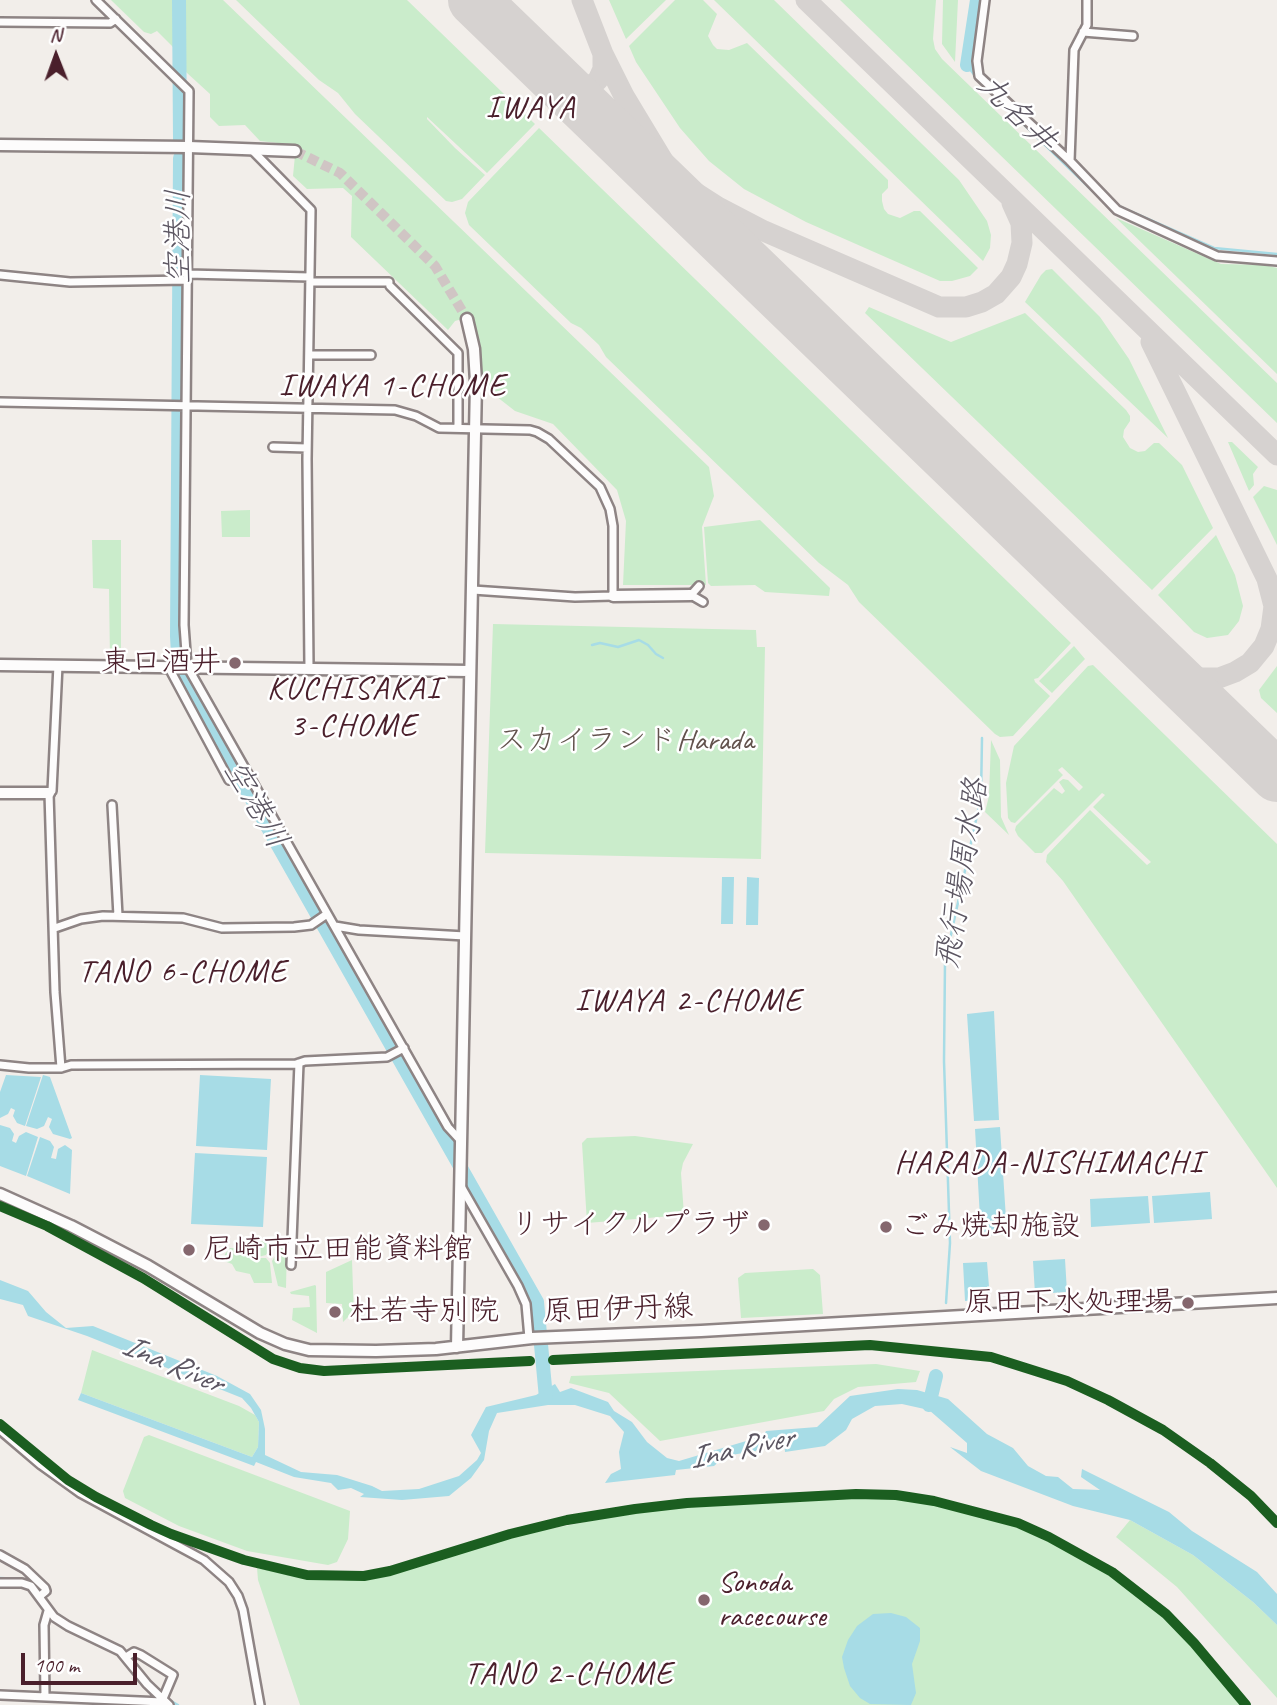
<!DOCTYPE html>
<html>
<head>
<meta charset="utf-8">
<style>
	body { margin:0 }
	#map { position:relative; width:1277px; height:1705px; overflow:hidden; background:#f2eeea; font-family:Caveat,sans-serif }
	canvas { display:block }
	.north { position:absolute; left:21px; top:21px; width:70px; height:70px; -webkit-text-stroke:5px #fff; paint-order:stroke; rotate:359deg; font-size:19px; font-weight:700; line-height:28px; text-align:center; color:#4a1f2b }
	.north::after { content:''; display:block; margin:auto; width:24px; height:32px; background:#4a1f2b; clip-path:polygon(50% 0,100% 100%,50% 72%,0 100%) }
	.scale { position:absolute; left:21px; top:1653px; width:116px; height:32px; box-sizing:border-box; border:4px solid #4a1f2b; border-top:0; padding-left:9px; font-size:21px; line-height:24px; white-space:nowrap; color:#4a1f2b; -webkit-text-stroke:5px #fff; paint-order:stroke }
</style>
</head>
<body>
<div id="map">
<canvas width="1277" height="1705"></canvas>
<div class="north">N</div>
<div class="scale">100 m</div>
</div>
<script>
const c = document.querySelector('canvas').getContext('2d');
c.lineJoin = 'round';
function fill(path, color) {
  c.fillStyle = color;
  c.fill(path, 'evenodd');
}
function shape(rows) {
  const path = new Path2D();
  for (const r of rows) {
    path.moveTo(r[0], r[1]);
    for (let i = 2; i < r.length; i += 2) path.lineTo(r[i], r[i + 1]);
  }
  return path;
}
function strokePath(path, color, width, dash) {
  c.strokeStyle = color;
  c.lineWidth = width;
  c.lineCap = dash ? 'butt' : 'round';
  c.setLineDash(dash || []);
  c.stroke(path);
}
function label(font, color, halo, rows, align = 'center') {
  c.font = font + ' Caveat,"Klee One",sans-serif';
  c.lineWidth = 5;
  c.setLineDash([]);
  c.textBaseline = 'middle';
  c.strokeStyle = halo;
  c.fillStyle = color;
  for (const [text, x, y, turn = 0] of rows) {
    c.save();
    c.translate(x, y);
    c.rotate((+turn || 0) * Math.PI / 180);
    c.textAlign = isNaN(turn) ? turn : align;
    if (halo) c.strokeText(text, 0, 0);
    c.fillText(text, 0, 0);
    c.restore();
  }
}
fill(shape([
	[111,0,223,0,709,467,714,496,702,527,706,585,623,585,626,521,617,490,553,424,515,411,483,386,480,345,472,316,455,321,448,330,351,237,352,196,343,188,307,189,293,176,296,145,260,141,245,125,219,126,210,117,210,94,175,62,174,48,157,31,151,34,144,32],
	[236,0,407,0,535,124,487,173,427,117,427,119,455,148,485,175,462,199,452,202,446,201,355,114,338,93,319,80],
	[609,0,666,0,626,39],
	[675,0,703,0,717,14,708,36,713,45,717,49,729,50,747,43,888,180,888,188,882,194,882,201,884,209,888,214,900,218,914,211,920,211,978,268,970,276,952,281,940,281,806,222,744,189,709,161,680,128,636,62,629,46],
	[714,0,774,0,959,180,987,221,991,235,990,248,983,261],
	[840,0,936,0,933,39,935,49,942,59,1277,383,1277,423],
	[943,0,958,0,955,62,942,44],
	[539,128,1071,643,1038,678,1034,679,1035,682,1050,696,1013,736,1000,737,995,734,859,602,848,585,819,563,606,357,599,345,581,328,571,323,469,225,465,213,468,202],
	[1116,218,1221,264,1265,265,1277,268,1277,374],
	[1052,269,1100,317,1129,359,1168,438,1025,302,1041,275,1046,270],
	[869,307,951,342,1025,313,1126,410,1130,416,1130,421,1124,430,1123,437,1130,448,1138,452,1145,451,1154,443,1159,443,1182,465,1213,528,1152,590,865,313],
	[1228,442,1232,442,1258,467,1253,474,1254,485,1249,491],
	[1264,486,1277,490,1277,545,1253,497],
	[250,510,250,537,222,537,221,511],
	[760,520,830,588,829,596,765,592,755,585,711,586,708,583,704,527],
	[1216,535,1235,575,1243,606,1239,621,1228,635,1207,638,1194,632,1158,595],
	[92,540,121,540,121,660,110,661,109,589,93,588],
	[493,624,756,630,757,647,765,647,761,859,485,853],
	[1074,646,1085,659,1052,693,1039,681],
	[1093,665,1277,844,1277,1188,1063,881,1046,862,1047,855,1090,810,1147,865,1151,862,1093,807,1105,795,1102,793,1042,853,1035,853,1018,836,1015,830,1016,826,1054,788,1062,794,1065,791,1059,782,1063,779,1068,780,1079,791,1083,787,1062,767,1058,770,1063,775,1015,823,1011,822,1008,818,1006,783,1014,746,1088,666],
	[1277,666,1277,713,1261,698,1259,690],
	[991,740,1000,760,1001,817,1009,835,985,812,989,796],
	[635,1136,693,1144,683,1163,681,1173,684,1215,587,1223,582,1143,587,1138],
	[240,1240,287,1243,286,1288,278,1286,272,1261,278,1251,273,1247,266,1255,258,1257,241,1248],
	[230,1248,235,1248,250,1258,266,1258,270,1263,272,1283,254,1283,250,1274,236,1271,232,1264,224,1261,225,1254],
	[352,1260,354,1318,350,1315,343,1322,342,1304,326,1303,326,1272],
	[813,1269,820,1275,823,1314,741,1318,738,1278,745,1273],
	[315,1285,316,1286,317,1333,292,1320,293,1308,310,1307,309,1296,291,1294,290,1292],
	[92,1350,239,1406,255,1415,259,1422,258,1447,252,1457,81,1393],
	[876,1364,920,1371,916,1382,858,1387,834,1399,824,1411,660,1441,609,1393,569,1383,571,1376],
	[149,1435,350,1511,348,1539,337,1562,328,1565,247,1551,179,1526,125,1498,123,1491,144,1437],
	[840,1498,905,1499,941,1504,992,1517,1059,1545,1106,1573,1158,1612,1188,1641,1241,1705,300,1705,258,1580,257,1568,318,1579,341,1581,380,1576,514,1536,626,1514,677,1507],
	[1130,1520,1193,1555,1253,1602,1277,1625,1277,1698,1177,1587,1116,1537]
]), '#caeccb');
fill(shape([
	[722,877,734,877,733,924,721,924],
	[747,877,759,878,758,925,746,925],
	[994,1011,999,1120,974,1121,967,1014],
	[6,1075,41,1077,25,1126,17,1123,13,1116,15,1110,11,1108,8,1114,0,1118,0,1092],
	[43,1075,50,1077,72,1138,70,1139,53,1134,49,1127,52,1119,48,1117,44,1126,37,1129,26,1126],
	[200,1075,271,1079,267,1150,196,1146],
	[0,1125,10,1128,14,1134,12,1141,16,1143,19,1136,26,1132,38,1137,26,1176,0,1166],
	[1000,1127,1007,1234,981,1236,975,1129],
	[40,1137,50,1141,54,1147,51,1158,56,1159,58,1149,65,1145,72,1150,70,1194,27,1176],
	[195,1153,267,1157,263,1227,191,1224],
	[1210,1192,1212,1219,1154,1223,1152,1196],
	[1148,1196,1150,1223,1091,1227,1090,1199],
	[1065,1259,1067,1292,1035,1294,1033,1261],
	[987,1262,990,1299,965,1301,963,1263],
	[0,1280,28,1291,46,1312,66,1328,93,1326,217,1376,250,1394,261,1410,265,1429,265,1455,301,1472,337,1475,372,1486,382,1491,419,1489,459,1476,477,1460,481,1453,471,1435,486,1407,536,1395,555,1384,560,1392,571,1388,608,1402,614,1411,632,1422,647,1442,667,1458,679,1461,763,1436,766,1431,817,1427,850,1396,898,1389,917,1390,948,1399,987,1434,1013,1448,1028,1466,1046,1476,1058,1477,1073,1489,1100,1490,1081,1477,1082,1469,1169,1512,1192,1531,1257,1572,1277,1594,1277,1625,1253,1602,1193,1555,1130,1520,1073,1506,981,1471,950,1447,967,1453,967,1443,929,1410,902,1404,875,1406,852,1419,846,1430,825,1446,785,1452,784,1437,762,1443,756,1451,725,1456,714,1466,676,1470,675,1475,605,1483,611,1474,621,1469,619,1452,624,1432,610,1416,575,1405,548,1405,497,1413,489,1431,484,1460,471,1478,449,1496,402,1500,360,1497,364,1494,351,1488,338,1490,331,1483,294,1477,256,1462,254,1466,78,1400,81,1393,252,1457,258,1447,259,1422,251,1408,242,1398,87,1336,28,1316,23,1305,0,1299],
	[891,1613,906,1617,920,1628,920,1641,912,1664,916,1693,911,1705,870,1704,860,1698,850,1686,844,1668,842,1657,848,1640,857,1626,873,1614]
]), '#a7dce6');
strokePath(shape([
	[967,65,978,80,1106,204],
	[1116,205,1214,248,1277,254],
	[592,645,600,643,618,647,639,640,648,645,656,654,663,658],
	[946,1303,950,1243,944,1061,945,962,981,797,982,738],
	[0,1578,21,1579,34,1584,54,1611,65,1620,119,1647],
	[129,1656,151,1683],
	[166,1698,178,1705]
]), '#a7dce6', 2.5);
strokePath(shape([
	[179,0,180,139],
	[967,65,977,0],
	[180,158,177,636,179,671,537,1302,546,1398],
	[929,1405,936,1376]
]), '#a7dce6', 14);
strokePath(shape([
	[582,0,603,54,624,96,668,169],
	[806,0,1277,455],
	[572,94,586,90,598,80,603,69,603,54],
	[596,118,654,166,718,207,764,231,939,307,966,307,982,302,996,294,1011,277,1017,264,1022,243,1021,223,1012,203],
	[687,195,747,264],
	[1151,342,1267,579,1274,606,1271,629,1264,646,1250,663,1235,672,1219,678,1194,678,1171,670,1157,660]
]), '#d6d2d0', 21);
strokePath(shape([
	[474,0,1277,776]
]), '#d6d2d0', 52);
strokePath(shape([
	[295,151,340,173,435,266,467,319]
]), '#d0c5c4', 10, [10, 5]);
const street = shape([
	[96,0,189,91,184,625,187,666,448,1127,460,1140],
	[985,0,977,61,979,76,1070,161,1117,210,1217,256,1277,261],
	[0,22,110,23,116,19],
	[1083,32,1133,36],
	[251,149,311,210,307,459,309,668],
	[1070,161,1074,50,1087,25,1087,0],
	[187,274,310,277],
	[0,275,70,282,187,280],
	[310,282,389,282],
	[390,286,458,353,458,428],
	[310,355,371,355],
	[0,402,395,410,416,416,439,428,530,430,537,432,549,439,600,487,610,509,613,526,613,596,575,597,473,590],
	[273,447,307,448],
	[699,586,691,595,703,602],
	[58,665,52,791,49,793,55,992,61,1068],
	[168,666,229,780],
	[112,805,118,916],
	[335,926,359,930,465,936],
	[55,928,81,919,103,916,183,918,222,928,294,927,311,925,327,914],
	[0,1065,29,1068,61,1068,71,1065,296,1064,305,1061,387,1057,404,1048],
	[462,1188,518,1286,526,1304,529,1338],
	[291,1265,299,1063],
	[0,1430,41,1465,80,1493,204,1560,229,1582,238,1596,243,1610,260,1705],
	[0,1555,25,1569,45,1588,46,1591,40,1596],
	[0,1583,22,1583,31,1586,54,1617,68,1626,120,1651,147,1684,169,1705],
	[126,1657,134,1652,141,1655,173,1675,162,1701],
	[0,1695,163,1702],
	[45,1696,44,1625,48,1611]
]);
const secondary = shape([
	[0,145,189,147,295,151],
	[613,596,691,595],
	[0,665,470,671],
	[0,793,49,793],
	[0,1194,71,1226,148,1266,260,1333,285,1344,309,1350,376,1351,436,1349,532,1338,701,1331,1277,1298],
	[457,1347,476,382,474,349,467,319]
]);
strokePath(street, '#8e8484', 12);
strokePath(secondary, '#8e8484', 15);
strokePath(street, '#fdfcfc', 7);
strokePath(secondary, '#fdfcfc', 10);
strokePath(shape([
	[0,1206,47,1226,143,1278,273,1359,300,1368,324,1371,530,1361],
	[553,1360,870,1345,991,1357,1067,1381,1108,1400,1163,1430,1210,1463,1251,1496,1277,1523],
	[0,1424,68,1480,96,1497,151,1525,171,1534,244,1560,307,1575,364,1576,390,1571,510,1534,567,1520,635,1509,687,1503,856,1494,896,1495,934,1501,1018,1523,1049,1537,1112,1572,1166,1614,1194,1643,1246,1705]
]), '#1b5e20', 10);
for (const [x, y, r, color] of [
	[235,663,7,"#85676e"],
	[764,1225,7,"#85676e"],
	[886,1227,7,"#85676e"],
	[189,1250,7,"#85676e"],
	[1188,1303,7,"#85676e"],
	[335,1312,7,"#85676e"],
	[704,1600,7,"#85676e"]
]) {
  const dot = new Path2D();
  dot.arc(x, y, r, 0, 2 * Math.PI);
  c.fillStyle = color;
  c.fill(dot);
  strokePath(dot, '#fff', 2.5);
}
label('30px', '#4a1f2b', '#fff', [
	["東口酒井",221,663,"right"],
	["リサイクルプラザ",750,1225,"right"],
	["ごみ焼却施設",900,1227],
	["尼崎市立田能資料館",203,1250],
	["原田下水処理場",1174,1303,"right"],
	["杜若寺別院",349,1312],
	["Sonoda",718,1583],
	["racecourse",718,1617]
], 'left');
label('30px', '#62524d', '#fff', [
	["スカイランドHarada",625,741]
]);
label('30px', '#4a1f2b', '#fff', [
	["原田伊丹線",618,1310,-2]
]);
c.letterSpacing = '2px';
label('32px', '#4a1f2b', '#fff', [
	["IWAYA",531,109],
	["IWAYA 1-CHOME",393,387],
	["KUCHISAKAI",354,690],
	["3-CHOME",354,727],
	["TANO 6-CHOME",183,973],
	["IWAYA 2-CHOME",689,1002],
	["HARADA-NISHIMACHI",1049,1164],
	["TANO 2-CHOME",569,1675]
]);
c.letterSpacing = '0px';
label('italic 32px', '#5c5662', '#fff', [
	["九名井",1016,114,45],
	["空港川",180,237,-90],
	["空港川",255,805,60],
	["飛行場周水路",963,874,-81],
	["Ina River",172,1365,23],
	["Ina River",741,1449,-12]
]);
</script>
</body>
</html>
